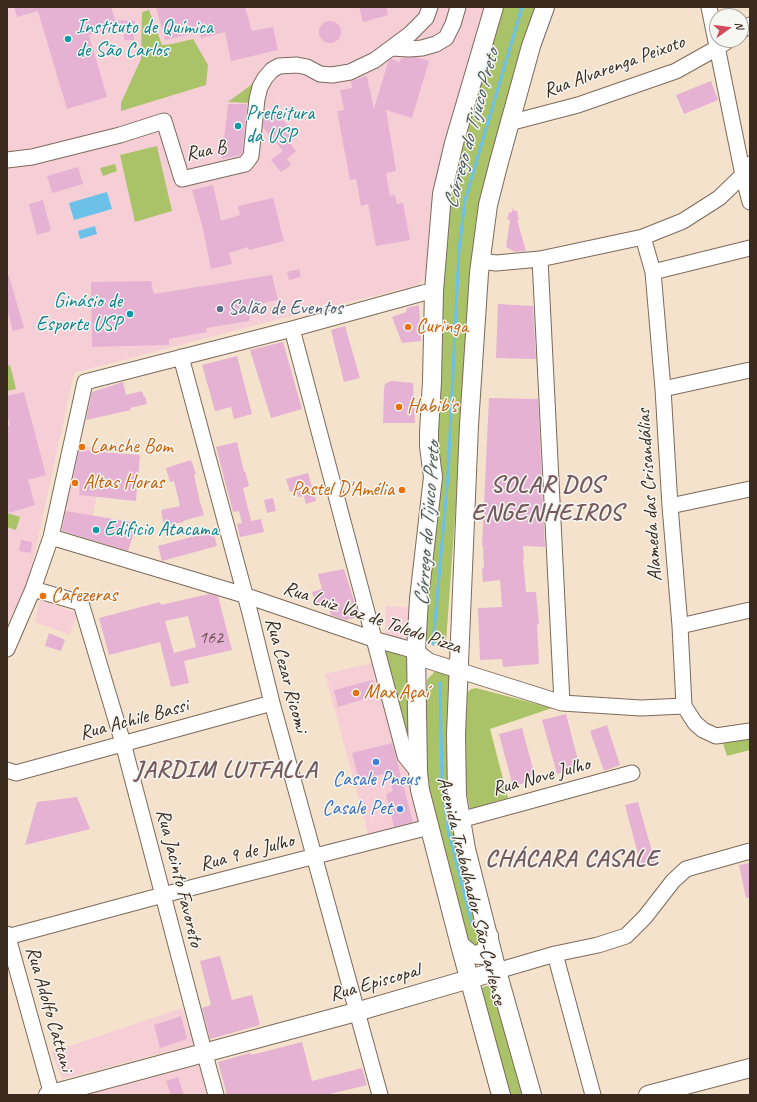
<!DOCTYPE html>
<html>
<head>
<meta charset="utf-8">
<style>
	body { margin:0 }
	#map { position:relative; width:757px; height:1102px; overflow:hidden; background:#f5e2cc; font-family:Caveat,sans-serif }
	canvas { display:block }
	.frame { position:absolute; inset:0; border:8px solid #3b2a1e; pointer-events:none }
	.north { position:absolute; left:709px; top:8px; width:40px; height:40px; box-sizing:border-box; background:#f6f6f2; border:1px solid #aba49d; border-radius:50%; rotate:76deg; font-size:11px; font-weight:700; line-height:16px; text-align:center; color:#3b2a1e }
	.north::after { content:''; display:block; margin:auto; width:14px; height:18px; background:#d1495b; clip-path:polygon(50% 0,100% 100%,50% 72%,0 100%) }
</style>
</head>
<body>
<div id="map">
<canvas width="757" height="1102"></canvas>
<div class="frame"></div>
<div class="north">N</div>
</div>
<script>
const c = document.querySelector('canvas').getContext('2d');
c.lineJoin = 'round';
function fill(path, color) {
  c.fillStyle = color;
  c.fill(path, 'evenodd');
}
function shape(rows) {
  const path = new Path2D();
  for (const r of rows) {
    if (r.length === 3) {
      path.moveTo(r[0] + r[2], r[1]);
      path.arc(r[0], r[1], r[2], 0, 2 * Math.PI);
      continue;
    }
    path.moveTo(r[0], r[1]);
    for (let i = 2; i < r.length; i += 2) path.lineTo(r[i], r[i + 1]);
  }
  return path;
}
function strokePath(path, color, width, dash) {
  c.strokeStyle = color;
  c.lineWidth = width;
  c.lineCap = dash ? 'butt' : 'round';
  c.setLineDash(dash || []);
  c.stroke(path);
}
function label(font, color, halo, rows, align = 'center') {
  c.font = font + ' Caveat,sans-serif';
  c.lineWidth = 3;
  c.setLineDash([]);
  c.textBaseline = 'middle';
  c.strokeStyle = halo;
  c.fillStyle = color;
  for (const [text, x, y, turn = 0] of rows) {
    c.save();
    c.translate(x, y);
    c.rotate((+turn || 0) * Math.PI / 180);
    c.textAlign = isNaN(turn) ? turn : align;
    if (halo) c.strokeText(text, 0, 0);
    c.fillText(text, 0, 0);
    c.restore();
  }
}
fill(shape([
	[7,7,487,7,427,275,418,285,264,323,74,373,30,576,7,625],
	[76,444,105,450,89,537,57,528],
	[40,600,77,613,70,635,35,622],
	[386,606,415,608,414,639,385,637],
	[375,662,422,824,369,837,325,674],
	[182,1008,194,1045,62,1079,51,1052],
	[199,1065,207,1095,83,1095]
]), '#f6cfd6');
fill(shape([
	[503,7,540,7,474,251,446,643,444,645,422,639,425,584,438,446,442,300,451,190],
	[149,10,162,45,172,44,193,39,208,65,206,85,121,111,121,103,141,59,142,12],
	[255,82,252,103,228,102],
	[157,146,172,211,135,222,120,155],
	[115,164,117,171,103,176,100,168],
	[10,365,16,389,7,391,7,366],
	[7,513,20,517,16,530,7,527],
	[376,646,413,660,411,750],
	[438,671,451,671,451,737,483,939,476,947,469,944,451,884,425,778,427,680,434,672],
	[476,688,552,708,490,729,508,798,470,809,465,785,463,739,466,694,471,689],
	[750,736,750,750,727,756,723,743],
	[485,986,491,986,494,989,526,1095,510,1095,481,991,482,988]
]), '#aac369');
fill(shape([
	[107,192,112,209,74,220,69,203],
	[95,226,97,234,80,239,78,231]
]), '#6bc1e7');
strokePath(shape([
	[433,644,448,475,459,250,465,200,522,7],
	[440,683,442,781,448,830,472,924]
]), '#6bc1e7', 3);
fill(shape([
	[14,7,111,7,115,20,135,21,134,40,124,40,124,25,89,35,107,97,67,109,38,11,17,17],
	[156,7,245,7,252,31,273,27,278,50,231,61,225,32,201,38,200,32,165,40],
	[359,7,386,7,388,15,363,22],
	[330,32,11],
	[416,57,429,61,412,118,386,110,396,171,386,173,390,196,395,195,397,204,403,203,410,240,376,246,368,204,361,206,356,179,350,180,337,111,344,110,340,90,352,88,351,81,367,76,374,109,388,62,391,59,400,62,401,58],
	[711,81,718,100,684,114,676,95],
	[228,104,247,104,242,153,240,155,222,159,219,149,223,148],
	[274,109,294,133,295,138,289,142,296,151,287,159,291,165,281,172,271,160,283,151,263,127,264,117],
	[78,167,83,184,52,193,47,176],
	[213,185,221,221,240,215,238,206,273,198,284,241,249,250,248,247,229,253,232,264,211,269,203,229,192,190],
	[43,200,51,231,37,235,29,204],
	[513,207,514,211,517,211,519,220,517,220,526,251,515,252,506,247,510,220,507,219,509,213,512,212],
	[299,269,301,277,289,280,287,272],
	[272,275,278,300,259,304,260,313,250,315,249,321,206,328,207,332,169,339,169,345,92,347,91,282,151,281,154,294],
	[7,276,9,276,24,328,13,331,7,309],
	[498,304,533,306,536,359,496,358],
	[419,305,421,341,402,343,392,317,406,312,407,308],
	[345,326,360,378,344,382,331,330],
	[283,342,302,409,271,418,250,350],
	[237,356,252,414,234,419,231,407,215,411,202,365],
	[391,381,413,383,415,423,383,423,384,389,385,384],
	[123,382,126,395,142,391,144,397,145,396,147,404,130,408,131,410,86,420,92,392],
	[24,392,46,475,28,480,35,505,9,513,7,507,7,426,10,425,7,415,7,396],
	[489,398,538,399,545,547,523,546,524,559,523,559,526,592,536,592,539,624,537,624,539,664,503,667,502,659,480,660,478,608,502,607,500,580,483,582,482,568,484,568,483,546,482,546],
	[237,442,244,472,245,471,249,486,243,488,251,521,261,519,264,532,240,537,237,524,242,523,239,511,233,512,216,447],
	[79,450,140,455,136,501,79,495,80,486,72,485],
	[191,460,196,474,194,475,200,502,204,515,183,521,184,522,164,526,161,510,180,506,174,481,170,482,166,468],
	[308,473,316,501,306,504,304,496,298,497,296,490,290,492,286,479],
	[273,498,276,511,267,513,264,500],
	[66,511,137,523,128,551,62,531],
	[213,531,217,546,162,561,158,546],
	[21,540,32,542,31,553,19,551],
	[344,569,359,617,346,620,331,615,328,603,316,606,312,592,322,589,318,574],
	[209,594,218,596,232,650,184,661,189,683,171,687,160,642,109,655,99,618,160,602,161,605],
	[188,616,196,647,174,653,165,621],
	[49,633,65,640,61,651,45,646],
	[373,680,378,695,338,707,334,690],
	[566,714,580,768,557,774,542,720],
	[607,725,620,765,604,771,590,731],
	[522,728,536,780,513,786,499,734],
	[392,743,413,822,394,827,386,794,393,791,388,773,359,780,352,753],
	[77,797,90,829,25,845,37,802],
	[638,802,655,862,641,866,625,805],
	[750,863,750,897,746,898,739,865],
	[220,956,232,1000,252,995,260,1025,210,1039,202,1008,211,1005,200,961],
	[181,1016,187,1039,160,1048,154,1025],
	[302,1042,312,1081,362,1068,367,1085,326,1095,227,1095,218,1062,250,1053,251,1055],
	[178,1077,184,1095,171,1095,166,1081]
]), '#e5b2d3');
const minor = shape([
	[709,7,743,175,750,202],
	[741,31,750,25],
	[392,48,409,49,422,48,436,44,446,38,453,24,458,7],
	[509,123,578,105,676,71,717,48,729,40],
	[7,160,32,157,120,135,164,121,182,179,245,164,249,159,251,156,257,99,260,87,265,78,272,70,279,66,297,65,307,67,320,74,332,75,350,72,375,60,410,34,426,18,430,7],
	[643,237,653,272,663,389,670,506,680,626,684,706,695,723,703,730,716,736,750,731],
	[540,259,562,703],
	[481,261,496,263,540,259,643,237,683,221,719,198,743,175,750,164],
	[653,272,750,248],
	[292,329,405,756,418,772],
	[181,357,250,613,272,703,380,1095],
	[663,389,750,370],
	[670,506,750,489],
	[51,537,244,595,373,639,416,651,429,661,562,703,641,708,684,706],
	[33,589,81,603,123,743,201,1040,216,1095],
	[680,626,750,610],
	[7,649,33,589,51,537,85,382,292,329,423,293,434,291],
	[7,770,16,773,272,703],
	[460,820,632,773],
	[7,934,52,1095],
	[7,937,163,895,429,827],
	[555,954,593,1095],
	[497,971,555,954,598,945,626,936,645,917,673,881,686,869,750,851]
]);
const major = shape([
	[494,7,454,143,442,194,434,291,432,381,429,432,429,446,433,477,419,599,416,651,418,772,420,790,460,945,501,1095],
	[460,945,471,954,481,955,486,949,489,936],
	[48,1095,356,1012,497,971],
	[532,1095,497,971,466,849,457,796,456,734,469,425,479,273,488,205,499,162,531,46,545,7],
	[648,1095,750,1068]
]);
strokePath(minor, '#7c6a5b', 17);
strokePath(major, '#7c6a5b', 20);
strokePath(minor, '#fff', 15);
strokePath(major, '#fff', 18);
for (const [x, y, r, color] of [
	[68,39,4,"#0f9aa8"],
	[238,126,4,"#0f9aa8"],
	[220,309,4,"#5c6f8a"],
	[130,314,4,"#0f9aa8"],
	[408,327,4,"#e8710a"],
	[399,407,4,"#e8710a"],
	[82,447,4,"#e8710a"],
	[75,483,4,"#e8710a"],
	[402,490,4,"#e8710a"],
	[96,530,4,"#0f9aa8"],
	[43,596,4,"#e8710a"],
	[356,693,4,"#e8710a"],
	[376,762,4,"#3f7fe0"],
	[400,809,4,"#3f7fe0"]
]) {
  const dot = new Path2D();
  dot.arc(x, y, r, 0, 2 * Math.PI);
  c.fillStyle = color;
  c.fill(dot);
  strokePath(dot, '#f6f6f2', 1.5);
}
label('18px', '#664c4b', null, [
	["162",211,638]
]);
label('20px', '#0d838f', '#f6f6f2', [
	["Instituto de Química",76,28],
	["de São Carlos",76,51],
	["Prefeitura",246,114],
	["da USP",246,137],
	["Ginásio de",122,302,"right"],
	["Esporte USP",122,325,"right"],
	["Edificio Atacama",104,530]
], 'left');
label('20px', '#3b2a1e', '#f6f6f2', [
	["Rua Alvarenga Peixoto",614,67,-20],
	["Rua B",206,151,-11],
	["Alameda das Crisandálias",650,495,-94],
	["Rua Luiz Vaz de Toledo Pizza",372,618,19],
	["Rua Cezar Ricomi",286,675,75],
	["Rua Achile Bassi",134,720,-15],
	["Rua Nove Julho",541,777,-15],
	["Rua 9 de Julho",247,853,-15],
	["Rua Jacinto Favoreto",179,878,76],
	["Avenida Trabalhador São-Carlense",471,891,76],
	["Rua Episcopal",375,983,-16],
	["Rua Adolfo Cattani",49,1009,74]
]);
label('20px', '#4e5e75', '#f6f6f2', [
	["Salão de Eventos",228,309]
], 'left');
label('20px', '#c56008', '#f6f6f2', [
	["Curinga",416,327],
	["Habib's",407,407],
	["Lanche Bom",90,447],
	["Altas Horas",83,483],
	["Pastel D'Amélia",394,490,"right"],
	["Cafezeras",51,596],
	["Max Açaí",364,693]
], 'left');
label('20px', '#366cbe', '#f6f6f2', [
	["Casale Pneus",376,780],
	["Casale Pet",392,809,"right"]
]);
label('italic 21px', '#49575a', '#f6f6f2', [
	["Córrego do Tijuco Preto",472,129,-75],
	["Córrego do Tijuco Preto",428,524,-86]
]);
c.letterSpacing = '1px';
label('bold 24px', '#765a5d', '#f6f6f2', [
	["SOLAR DOS",547,486],
	["ENGENHEIROS",547,514],
	["JARDIM LUTFALLA",226,771],
	["CHÁCARA CASALE",572,860]
]);
c.letterSpacing = '0px';
</script>
</body>
</html>
